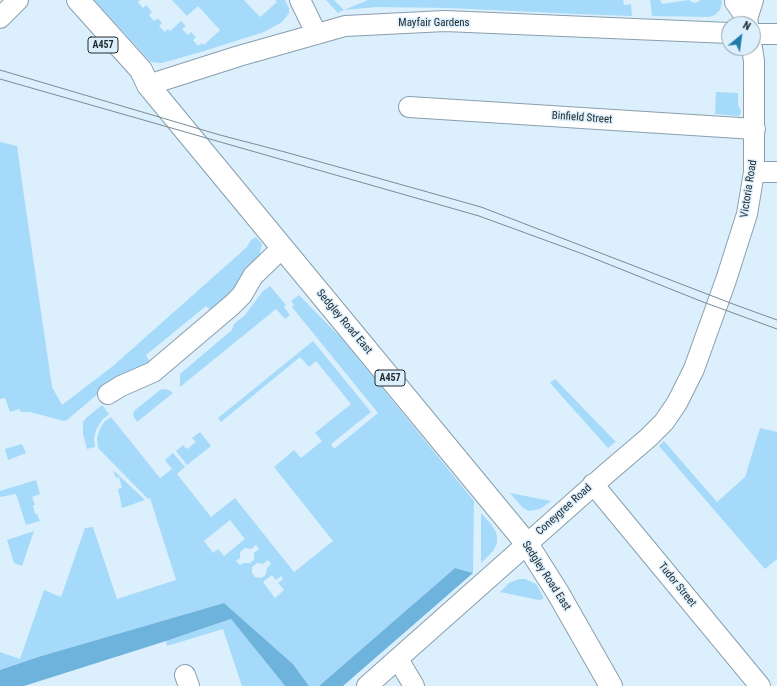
<!DOCTYPE html>
<html>
<head>
<meta charset="utf-8">
<style>
	body { margin:0 }
	#map { position:relative; width:777px; height:686px; overflow:hidden; background:#dceffc; font-family:"Roboto Condensed",sans-serif }
	canvas { display:block }
	.north { position:absolute; left:721px; top:16px; width:40px; height:40px; box-sizing:border-box; background:#dceffc; border:1px solid #92a1ab; border-radius:50%; rotate:29deg; font-size:11px; font-weight:700; line-height:16px; text-align:center; color:#222b31 }
	.north::after { content:''; display:block; margin:auto; width:14px; height:18px; background:#227caa; clip-path:polygon(50% 0,100% 100%,50% 72%,0 100%) }
</style>
</head>
<body>
<div id="map">
<canvas width="777" height="686"></canvas>
<div class="north">N</div>
</div>
<script>
const c = document.querySelector('canvas').getContext('2d');
c.lineJoin = 'round';
function fill(path, color) {
  c.fillStyle = color;
  c.fill(path, 'evenodd');
}
function shape(rows) {
  const path = new Path2D();
  for (const r of rows) {
    path.moveTo(r[0], r[1]);
    for (let i = 2; i < r.length; i += 2) path.lineTo(r[i], r[i + 1]);
  }
  return path;
}
function strokePath(path, color, width, dash) {
  c.strokeStyle = color;
  c.lineWidth = width;
  c.lineCap = dash ? 'butt' : 'round';
  c.setLineDash(dash || []);
  c.stroke(path);
}
function label(font, color, halo, rows, align = 'center') {
  c.font = font + ' "Roboto Condensed",sans-serif';
  c.lineWidth = 3;
  c.setLineDash([]);
  c.textBaseline = 'middle';
  c.strokeStyle = halo;
  c.fillStyle = color;
  for (const [text, x, y, turn = 0] of rows) {
    c.save();
    c.translate(x, y);
    c.rotate((+turn || 0) * Math.PI / 180);
    c.textAlign = isNaN(turn) ? turn : align;
    if (halo) c.strokeText(text, 0, 0);
    c.fillText(text, 0, 0);
    c.restore();
  }
}
fill(shape([
	[94,0,140,0,138,2,143,8,146,5,152,12,149,15,154,21,158,18,162,23,159,26,165,32,168,29,170,31,181,21,186,26,182,29,188,35,191,32,196,37,193,40,198,46,202,43,204,45,220,30,198,6,187,16,172,0,244,0,260,17,277,2,275,0,285,0,289,8,289,13,282,22,264,32,201,52,162,63,151,62,148,59],
	[326,0,334,0,344,10,368,0,623,0,624,5,631,4,632,16,576,14,449,8,376,7,344,10,338,13],
	[650,0,660,0,662,4,689,0,694,3,698,2,700,0,721,0,722,2,720,10,715,15,709,17,652,16],
	[716,92,738,93,738,104,741,112,739,116,715,114],
	[0,142,17,146,24,196,52,387,62,405,113,366,247,247,251,240,256,237,262,244,258,261,233,299,219,311,210,310,206,306,146,355,152,366,99,393,67,420,64,421,30,412,21,412,19,409,10,412,5,398,0,399],
	[270,286,286,305,284,307,290,315,285,319,276,309,180,387,180,374,232,330,234,324,245,315,263,291],
	[299,295,343,340,474,501,473,573,455,568,319,686,309,686,293,664,224,603,38,657,0,670,0,652,20,659,44,590,61,597,85,528,93,527,117,599,176,580,150,498,148,499,98,448,97,438,99,431,104,422,111,417,160,478,172,469,165,460,173,453,185,467,177,474,211,517,235,498,294,572,333,541,274,467,294,450,301,458,322,441,315,433,351,404,316,361,309,367,300,357,221,422,218,418,313,341,371,412,331,444,334,449,378,413,292,307,294,305,291,301],
	[230,520,245,539,224,556,218,549,213,553,204,541],
	[256,545,259,549,254,553,254,560,250,563,243,563,240,565,236,561,240,558,240,552,245,548,251,549],
	[268,560,271,564,267,568,266,574,262,578,255,577,252,573,252,567,257,563,263,564],
	[272,575,276,580,281,576,283,579,278,583,284,590,275,598,263,582],
	[555,379,616,442,614,443,608,448,550,383],
	[165,389,169,390,173,393,137,422,133,415,134,411,160,390],
	[102,405,109,414,102,420,96,430,94,438,95,447,87,449,83,434,83,422,86,418],
	[760,428,777,432,777,559,765,569,659,446,664,441,717,502,745,477],
	[200,432,211,446,187,465,176,451,183,445,187,449,196,442,192,438],
	[22,444,26,453,8,460,5,449],
	[113,470,142,497,145,500,122,508,118,489,122,488,119,477,116,478],
	[36,480,40,494,32,497,35,505,33,505,35,514,37,514,40,521,26,525,16,494,0,497,0,491],
	[510,493,551,501,540,509,529,511,523,508],
	[481,513,491,524,496,532,497,537,497,543,493,551,481,563],
	[34,531,22,566,14,563,7,540],
	[519,579,525,579,536,584,543,596,543,599,539,600,500,592,509,583],
	[231,619,285,686,242,686,223,629,167,646,166,641]
]), '#a6dafa');
fill(shape([
	[455,568,473,573,343,686,319,686],
	[224,603,293,664,309,686,285,686,231,619,166,641,24,686,0,686,0,670,38,657]
]), '#6eb3dc');
const street = shape([
	[300,0,316,33],
	[735,0,735,2,747,19,748,24],
	[0,18,18,0],
	[747,19,753,0],
	[753,34,777,34],
	[148,85,239,56,345,26,445,21,729,33],
	[409,107,755,129],
	[754,172,777,172],
	[108,394,121,386,153,372,232,305,242,295,253,276,282,248],
	[593,484,760,686],
	[398,659,414,686],
	[185,675,189,686],
	[367,686,607,473,648,438,664,422,677,403,694,369,726,280,747,214,754,172,754,61,752,48]
]);
const primary = shape([
	[78,0,141,70,148,85,527,544,558,593,611,686]
]);
strokePath(street, '#899fad', 22);
strokePath(primary, '#899fad', 24);
strokePath(street, '#fff', 20);
strokePath(primary, '#fff', 22);
strokePath(shape([
	[0,70,220,135,285,152,481,207,733,304,777,320],
	[0,79,479,216,583,254,703,302,777,329]
]), '#7c8a93', 1);
for (const [x, y, w] of [
	[103,45,30],
	[390,378,30]
]) {
  const box = new Path2D();
  box.roundRect(x - w / 2, y - 8, w, 16, 3);
  c.fillStyle = '#dceffc';
  c.fill(box);
  strokePath(box, '#222b31', 1);
}
label('bold 10px', '#222b31', null, [
	["A457",103,45],
	["A457",390,378]
]);
label('11px', '#222b31', '#dceffc', [
	["Mayfair Gardens",434,23],
	["Binfield Street",582,118,4],
	["Victoria Road",749,189,-81],
	["Sedgley Road East",344,322,50],
	["Coneygree Road",564,510,-42],
	["Sedgley Road East",546,576,57],
	["Tudor Street",677,585,51]
]);
</script>
</body>
</html>
